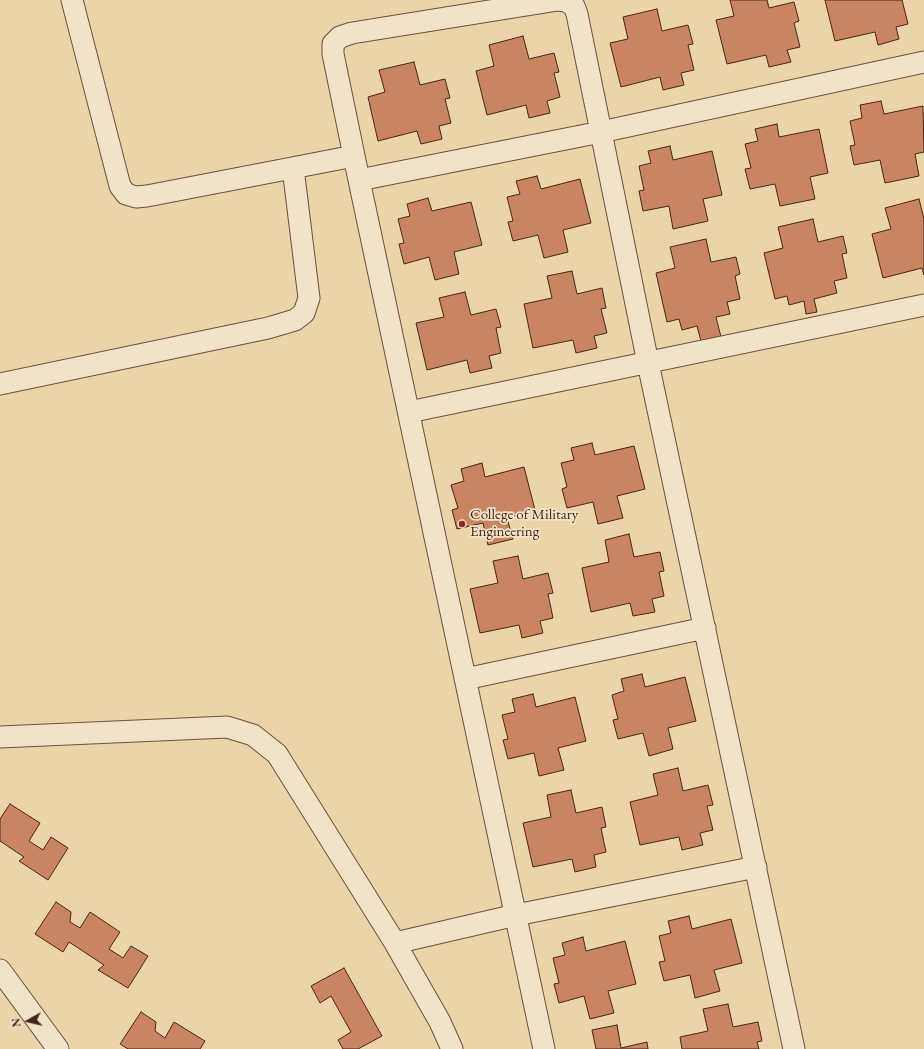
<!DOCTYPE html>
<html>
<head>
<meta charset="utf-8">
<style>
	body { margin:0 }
	#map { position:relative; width:924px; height:1049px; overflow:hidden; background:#ebd3aa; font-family:"EB Garamond",serif }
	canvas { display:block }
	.north { position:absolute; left:8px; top:1001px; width:40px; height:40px; -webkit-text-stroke:3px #f2e2c8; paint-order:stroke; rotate:262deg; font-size:11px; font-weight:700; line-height:16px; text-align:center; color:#452517 }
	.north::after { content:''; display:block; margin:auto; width:14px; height:18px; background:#452517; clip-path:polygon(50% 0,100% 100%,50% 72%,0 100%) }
</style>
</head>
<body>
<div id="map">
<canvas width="924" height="1049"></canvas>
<div class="north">N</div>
</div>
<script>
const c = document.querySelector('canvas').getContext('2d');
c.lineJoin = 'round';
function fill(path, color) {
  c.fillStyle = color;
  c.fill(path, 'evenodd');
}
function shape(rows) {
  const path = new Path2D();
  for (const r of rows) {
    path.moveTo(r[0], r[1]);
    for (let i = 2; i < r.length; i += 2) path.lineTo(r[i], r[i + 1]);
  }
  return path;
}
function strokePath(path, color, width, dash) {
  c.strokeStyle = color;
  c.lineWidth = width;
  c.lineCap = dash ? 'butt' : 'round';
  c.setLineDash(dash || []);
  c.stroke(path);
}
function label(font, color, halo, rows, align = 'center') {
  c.font = font + ' "EB Garamond",serif';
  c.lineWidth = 3.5;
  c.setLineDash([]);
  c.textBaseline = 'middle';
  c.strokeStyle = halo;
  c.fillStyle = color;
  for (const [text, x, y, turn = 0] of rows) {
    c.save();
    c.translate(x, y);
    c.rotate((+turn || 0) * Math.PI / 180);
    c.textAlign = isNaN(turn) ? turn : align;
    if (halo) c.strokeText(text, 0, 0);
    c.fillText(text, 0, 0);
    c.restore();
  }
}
const building = shape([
	[730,0,767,0,769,8,794,2,799,21,794,23,800,47,787,50,791,62,769,67,766,55,727,64,716,20,734,16,730,0],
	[825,0,902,0,908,24,896,27,899,39,878,45,875,32,835,41,825,0],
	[657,9,662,31,688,25,693,44,688,45,694,70,681,73,684,85,663,90,660,77,621,87,610,43,628,39,623,17,657,9],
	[523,36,529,59,554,53,559,72,554,73,560,97,547,101,550,113,529,118,526,105,487,115,476,71,494,66,489,45,523,36],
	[414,62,420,85,445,79,450,98,445,99,451,123,439,126,442,139,421,144,417,131,378,141,368,97,385,92,379,70,414,62],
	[881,101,884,114,923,106,924,152,915,154,919,176,885,183,880,160,854,165,850,146,855,145,850,121,862,118,860,105,881,101],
	[777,124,779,137,819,129,828,173,810,177,815,199,780,206,775,184,750,189,745,169,751,168,745,144,758,141,755,129,777,124],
	[670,146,673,160,712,151,722,195,703,199,708,221,673,229,669,206,643,211,639,191,644,190,639,166,651,163,648,151,670,146],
	[537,176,541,189,580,179,591,223,563,230,568,252,544,258,538,235,513,241,508,222,513,221,507,197,520,194,516,181,537,176],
	[428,198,432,211,471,202,482,245,454,252,459,274,435,280,429,257,404,264,399,244,404,243,398,219,410,216,407,204,428,198],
	[919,199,924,219,924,275,922,268,883,278,872,234,891,229,885,208,919,199],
	[813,219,818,242,843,236,847,253,842,254,847,278,834,281,837,293,814,299,817,312,806,314,804,301,789,305,787,296,775,299,764,253,783,248,778,227,813,219],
	[706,239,711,262,736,257,740,274,735,276,740,299,727,302,730,314,716,317,721,337,701,341,697,326,682,330,679,319,667,322,656,273,675,268,670,247,706,239],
	[572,271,577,294,602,288,606,308,601,309,607,333,594,336,597,348,576,353,573,340,533,348,524,304,552,298,547,276,572,271],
	[465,292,471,315,496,309,501,327,496,328,501,353,489,356,492,368,470,373,467,360,427,370,416,323,444,317,439,298,465,292],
	[592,443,595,455,634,446,645,489,617,496,623,518,598,524,593,502,567,508,562,489,567,487,561,463,574,460,571,448,592,443],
	[482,463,485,477,524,467,535,510,507,518,513,539,488,545,483,523,457,529,452,510,458,508,451,485,464,481,461,469,482,463],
	[629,534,634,557,660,552,664,571,659,572,664,596,652,599,655,612,633,616,630,603,591,612,582,568,609,562,605,540,629,534],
	[518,556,523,579,548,573,553,593,548,594,553,618,540,621,543,633,522,638,519,625,480,633,470,589,498,583,493,561,518,556],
	[642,674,645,687,685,677,696,721,668,728,673,749,649,756,643,733,618,739,613,720,618,719,612,695,624,691,621,679,642,674],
	[533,694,536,707,575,697,586,741,558,748,564,770,539,776,534,753,508,759,503,740,508,739,502,715,515,712,512,699,533,694],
	[678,768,683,791,708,785,713,805,707,806,713,830,700,833,703,845,682,850,679,837,640,845,630,802,658,795,653,774,678,768],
	[571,790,576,813,602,807,606,827,601,828,606,852,594,855,596,867,575,872,572,859,533,867,523,823,551,817,547,795,571,790],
	[10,804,40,823,29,841,43,850,51,837,68,848,48,880,19,861,24,857,0,841,0,819,10,804],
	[56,902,71,912,70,922,80,928,90,912,120,932,109,949,123,958,131,946,148,956,128,988,98,970,104,965,69,942,63,952,35,934,56,902],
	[689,916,692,929,731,919,742,963,714,970,720,991,695,998,690,975,664,981,659,962,665,961,659,936,671,933,668,921,689,916],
	[583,937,586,951,625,941,636,984,608,991,614,1013,590,1019,584,996,559,1003,554,984,559,983,553,958,565,955,562,943,583,937],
	[344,968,382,1036,358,1049,343,1049,338,1040,351,1032,331,996,320,1003,311,986,344,968],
	[728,1004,733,1027,758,1022,762,1041,757,1042,759,1049,682,1049,680,1037,708,1031,703,1009,728,1004],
	[141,1012,156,1022,155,1031,165,1038,174,1022,205,1041,200,1049,128,1049,120,1044,141,1012],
	[617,1025,621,1048,647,1042,648,1049,596,1049,592,1030,617,1025]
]);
fill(building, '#c98561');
strokePath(building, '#452517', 1);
const minor = shape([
	[72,0,120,186,126,194,136,197,147,196,354,156],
	[359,180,601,132,924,62],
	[0,384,268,328,295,320,304,313,309,298,293,168],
	[409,412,924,305],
	[465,679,705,628],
	[0,737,227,727,253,735,277,754,395,943,440,1022,452,1049],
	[395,943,516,915,756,867],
	[0,970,58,1049],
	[544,1049,359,180,333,54,333,44,340,37,352,33,558,0,566,1,574,6,577,14,648,363,794,1049]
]);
strokePath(minor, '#6e503c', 23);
strokePath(minor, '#f2e2c8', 21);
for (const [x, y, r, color] of [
	[462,524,4,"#8f2418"]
]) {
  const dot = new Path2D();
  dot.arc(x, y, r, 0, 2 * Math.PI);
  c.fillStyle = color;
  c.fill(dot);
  strokePath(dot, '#f2e2c8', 1.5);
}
label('15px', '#452517', '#f2e2c8', [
	["College of Military",470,515],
	["Engineering",470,532]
], 'left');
</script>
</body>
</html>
